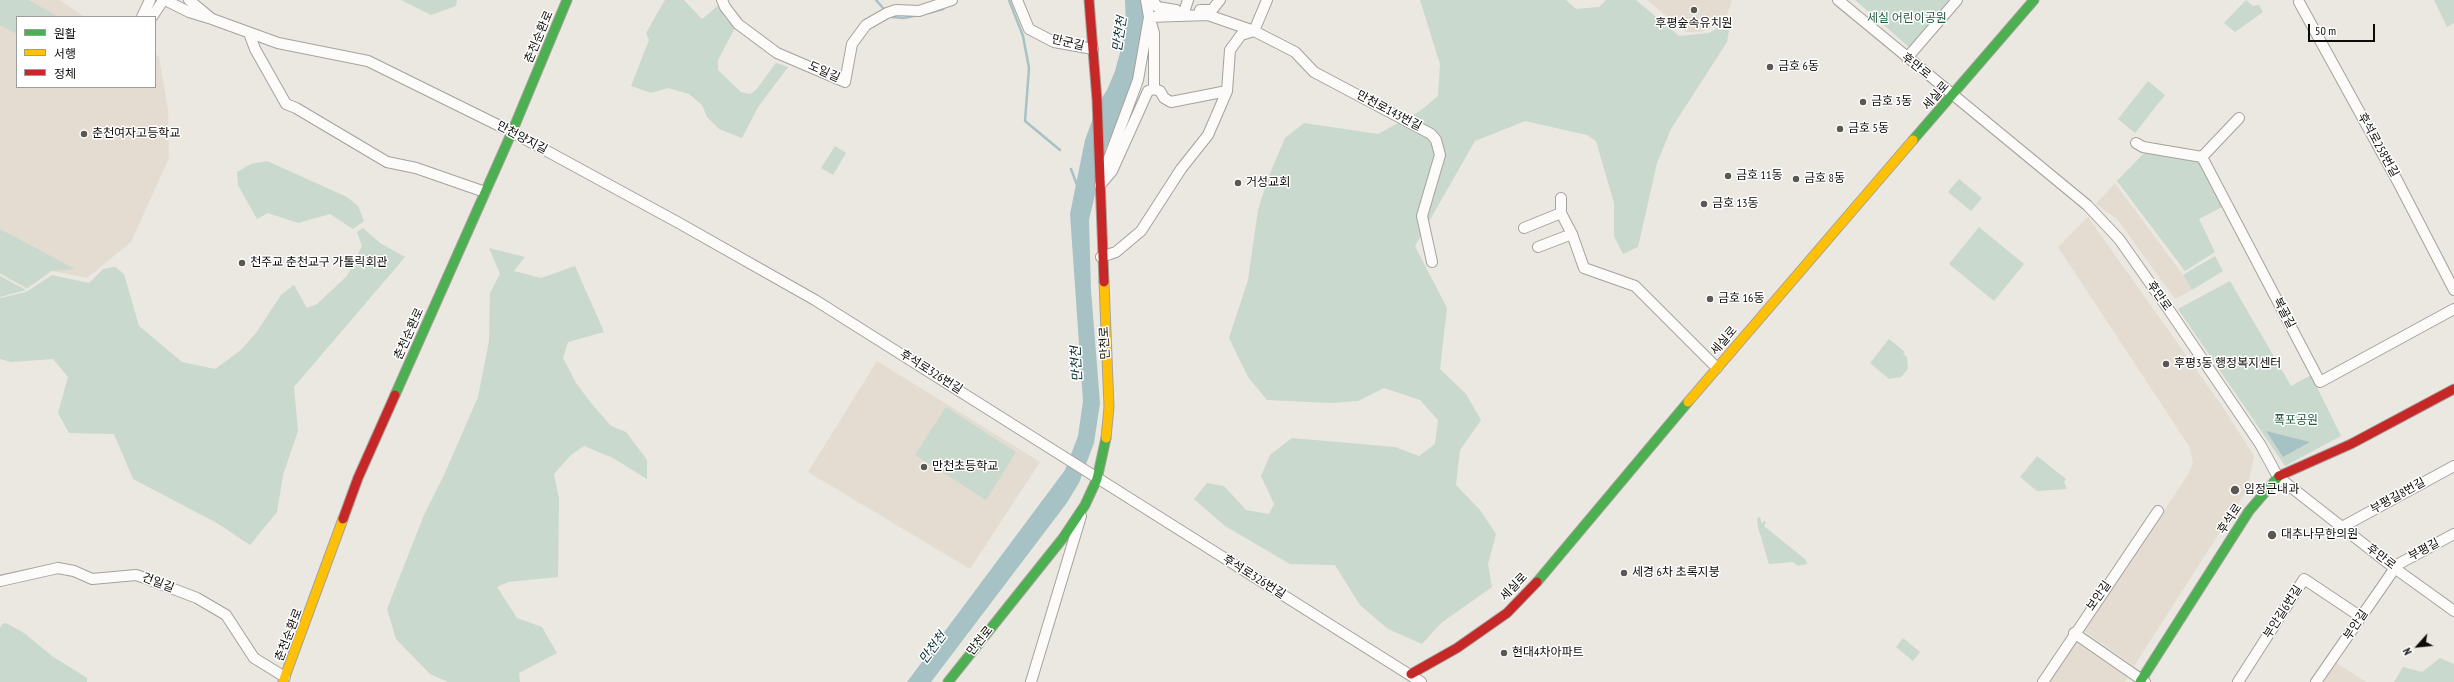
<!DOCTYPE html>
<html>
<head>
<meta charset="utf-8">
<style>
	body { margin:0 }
	#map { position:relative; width:2454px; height:682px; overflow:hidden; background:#ebe7e1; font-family:"PT Sans Narrow","Noto Sans KR",sans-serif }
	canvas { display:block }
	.legend { position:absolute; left:16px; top:16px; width:140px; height:72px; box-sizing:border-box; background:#fff; border:1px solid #9e9d9c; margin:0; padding:5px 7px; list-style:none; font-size:12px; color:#0d0b08 }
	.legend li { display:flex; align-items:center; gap:8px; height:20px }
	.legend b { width:20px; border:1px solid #9e9d9c }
	.north { position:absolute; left:2398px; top:626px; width:40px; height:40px; -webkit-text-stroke:3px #fff; paint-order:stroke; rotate:243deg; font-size:11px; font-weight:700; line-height:16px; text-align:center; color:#0d0b08 }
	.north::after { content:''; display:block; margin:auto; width:14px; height:18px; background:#0d0b08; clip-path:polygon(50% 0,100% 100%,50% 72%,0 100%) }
	.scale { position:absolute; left:2308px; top:24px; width:67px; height:18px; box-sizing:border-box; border:2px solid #0d0b08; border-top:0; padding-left:5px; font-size:12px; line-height:14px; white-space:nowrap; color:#0d0b08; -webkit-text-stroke:3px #fff; paint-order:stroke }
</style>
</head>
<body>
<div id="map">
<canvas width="2454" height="682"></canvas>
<ul class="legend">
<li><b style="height:5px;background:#4caf50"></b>원활</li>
<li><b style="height:5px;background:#ffc107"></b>서행</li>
<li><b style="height:5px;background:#c62828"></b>정체</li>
</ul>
<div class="north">N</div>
<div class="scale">50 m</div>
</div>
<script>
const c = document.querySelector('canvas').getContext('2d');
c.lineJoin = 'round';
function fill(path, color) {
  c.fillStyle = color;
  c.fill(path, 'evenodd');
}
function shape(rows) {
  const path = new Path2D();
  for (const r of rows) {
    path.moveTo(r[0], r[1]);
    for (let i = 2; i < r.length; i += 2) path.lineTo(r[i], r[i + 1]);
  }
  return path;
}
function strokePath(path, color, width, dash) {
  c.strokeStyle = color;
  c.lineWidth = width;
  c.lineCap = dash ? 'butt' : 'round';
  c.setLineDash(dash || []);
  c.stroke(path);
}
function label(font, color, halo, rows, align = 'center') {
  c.font = font + ' "PT Sans Narrow","Noto Sans KR",sans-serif';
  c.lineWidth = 3;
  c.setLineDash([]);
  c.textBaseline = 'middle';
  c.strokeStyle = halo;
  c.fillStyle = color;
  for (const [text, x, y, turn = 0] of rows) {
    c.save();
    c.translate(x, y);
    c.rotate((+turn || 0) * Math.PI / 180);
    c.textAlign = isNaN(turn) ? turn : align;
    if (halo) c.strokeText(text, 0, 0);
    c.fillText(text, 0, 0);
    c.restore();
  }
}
fill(shape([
	[0,0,59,0,85,17,17,17,17,87,155,87,155,53,159,57,168,110,169,158,131,242,87,278,52,271,27,289,0,274],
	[1647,0,1732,0,1725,21,1702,32,1686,32],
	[2115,183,2183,275,2192,290,2175,299,2117,219,2096,204],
	[2088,217,2222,406,2254,456,2247,490,2134,666,2084,631,2189,473,2193,462,2189,446,2058,247],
	[877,361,1040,462,970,569,808,472],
	[2075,642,2128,677,2125,682,2049,682],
	[2335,662,2366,682,2320,682]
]), '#e4dcd0');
fill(shape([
	[0,0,28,0,59,17,17,17,17,34,0,25],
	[401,0,457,0,456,6,431,15],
	[665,0,684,0,702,19,720,4,724,17,735,28,718,60,718,70,741,92,750,94,756,90,776,63,788,67,758,107,742,138,719,129,707,117,702,105,689,94,668,88,651,93,631,86,649,40,646,33],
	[1420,0,1566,0,1576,9,1599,7,1606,0,1636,0,1679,36,1709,33,1731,20,1727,42,1671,129,1657,163,1638,247,1623,254,1614,236,1614,203,1596,141,1587,135,1525,121,1475,141,1415,246,1447,308,1440,369,1466,394,1481,420,1460,450,1456,485,1480,510,1496,534,1488,564,1492,587,1441,623,1422,644,1388,629,1360,605,1335,565,1290,564,1225,526,1194,499,1207,483,1224,486,1246,510,1269,514,1274,504,1261,476,1270,455,1292,438,1395,447,1419,456,1435,444,1438,420,1420,400,1384,388,1358,401,1331,403,1267,400,1248,377,1229,338,1248,280,1258,210,1268,178,1285,138,1304,123,1378,134,1420,111,1438,96,1440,64],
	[1855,0,1951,0,1909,47],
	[2246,0,2253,6,2259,5,2263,12,2235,32,2224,23],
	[2434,0,2454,0,2454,23,2447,27],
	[2148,81,2165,95,2135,133,2118,119],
	[835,146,846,153,833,175,821,168],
	[2144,153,2192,160,2202,164,2224,206,2199,219,2215,252,2185,271,2117,181],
	[267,161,347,197,358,206,364,221,353,229,330,214,298,223,268,213,257,219,238,185,237,172,251,164],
	[1959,179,1982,198,1971,211,1948,192],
	[1979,227,2024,264,1994,301,1949,264],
	[363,228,380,243,405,257,294,387,298,431,283,475,277,512,250,545,217,523,133,479,114,434,69,433,58,413,68,377,53,359,11,362,0,359,0,298,26,292,52,275,89,283,103,269,115,267,124,274,139,326,182,362,215,369,241,350,256,333,281,295,294,285,307,308,317,304,347,276,362,246,357,232],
	[0,229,75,269,51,271,27,288,0,273],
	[489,248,525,257,514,271,541,278,575,266,604,332,568,342,563,358,576,383,591,403,611,426,626,432,647,460,647,479,613,458,584,446,571,455,554,474,559,499,558,577,508,582,497,587,517,618,542,627,557,653,519,673,520,682,448,682,430,674,396,639,387,609,424,515,444,475,478,397,489,341,490,293,500,274],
	[2215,256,2223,271,2192,290,2183,275],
	[0,276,26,290,0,297],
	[2230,281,2291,386,2311,375,2341,436,2285,466,2178,309],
	[1889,339,1905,352,1903,354,1907,357,1908,369,1901,377,1889,379,1870,363],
	[946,407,1016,452,986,500,915,455],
	[2037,456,2066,479,2064,482,2067,489,2037,491,2020,477],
	[1760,517,1762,524,1764,521,1766,522,1764,526,1806,560,1807,564,1798,566,1793,562,1769,564,1758,527,1757,518],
	[6,623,24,633,52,656,87,678,87,682,0,682,0,628,2,624],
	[1903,638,1920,652,1913,661,1896,647],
	[2440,658,2454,664,2454,682,2394,682,2403,667,2422,672]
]), '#c9d9cd');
fill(shape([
	[1125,0,1142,0,1143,18,1134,80,1117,128,1106,148,1089,220,1091,290,1100,403,1094,443,1079,483,1066,504,931,682,907,682,1065,470,1078,436,1083,401,1070,214,1085,140,1098,104,1107,90,1115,71,1121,49,1126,25],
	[2266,431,2310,442,2283,457]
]), '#a7c2c4');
strokePath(shape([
	[876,0,883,8],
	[1009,0,1023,36,1029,68,1025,121,1060,150],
	[928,13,943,9],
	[892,17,904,18,919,15],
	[1071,169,1077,185]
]), '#a7c2c4', 2.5);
const street = shape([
	[722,0,725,7,738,24,777,53,845,82,852,44,866,25,887,13,896,10,919,11,952,0],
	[1017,0,1029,29,1054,42,1093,49],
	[1146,0,1149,17,1208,15,1254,31,1295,52,1314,72,1431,134,1436,140,1440,155,1422,216,1432,262],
	[1153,0,1157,7,1176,10],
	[1838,0,2087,205,2119,239,2167,307,2260,444,2278,477,2393,567,2454,611],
	[169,2,189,12,212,19,189,0],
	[2299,2,2398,182,2454,290],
	[1185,9,1188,0],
	[1200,10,1212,10,1220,0],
	[142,17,150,0],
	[152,17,162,2],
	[212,19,278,43,368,61,512,132,679,223,815,300,1421,682],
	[1150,19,1154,33,1154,89],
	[1254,31,1267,0],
	[249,33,255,49,286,104,296,108,387,162,416,168,485,192],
	[1907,58,1957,0],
	[2239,118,2202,157,2320,382,2454,309],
	[2136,143,2143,147,2202,157],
	[1102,177,1138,80,1149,17],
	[1100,185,1112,171,1148,91,1154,89,1160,91,1164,98,1171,102,1227,91],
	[1561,198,1561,213,1572,234,1584,268,1635,286,1717,368],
	[1524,228,1561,213],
	[1538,247,1572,234],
	[1101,257,1116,252,1141,231,1181,169,1208,135,1227,91,1230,50,1241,35,1254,31],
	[2342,527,2454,466],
	[2393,567,2454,534],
	[0,581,58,568,74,571,92,579,136,575,145,578,197,598,226,615,254,658,285,677],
	[2074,633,2145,682],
	[1031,682,1081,516],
	[2043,682,2158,511],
	[2238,682,2304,579,2361,617],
	[2316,682,2395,568]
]);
const fast = shape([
	[1913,140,2034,0],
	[395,395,512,132,567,0],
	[1537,582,1688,402],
	[948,682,1063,538,1085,505,1097,479,1106,438],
	[2140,682,2249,511,2279,476]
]);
const slow = shape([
	[1104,282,1109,407,1106,438],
	[1688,402,1913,140],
	[283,682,343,519]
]);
const jam = shape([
	[1089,0,1097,100,1104,282],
	[2279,476,2351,444,2454,389],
	[343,519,358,478,395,395],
	[1411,674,1457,648,1507,613,1537,582]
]);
strokePath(street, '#a5a29d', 12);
strokePath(fast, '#a5a29d', 11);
strokePath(slow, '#a5a29d', 11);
strokePath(jam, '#a5a29d', 11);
strokePath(street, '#fcfbfa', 10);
strokePath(fast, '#4caf50', 9);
strokePath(slow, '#ffc107', 9);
strokePath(jam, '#c62828', 9);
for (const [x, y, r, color] of [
	[1694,10,4,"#5b5854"],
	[1770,67,4,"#5b5854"],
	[1863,102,4,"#5b5854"],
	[1840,129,4,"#5b5854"],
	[84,134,4,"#5b5854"],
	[1728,176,4,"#5b5854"],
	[1796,179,4,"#5b5854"],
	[1238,183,4,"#5b5854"],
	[1704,204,4,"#5b5854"],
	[242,263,4,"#5b5854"],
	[1710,299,4,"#5b5854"],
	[2166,364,4,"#5b5854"],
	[924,467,4,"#5b5854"],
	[2235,490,5,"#5b5854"],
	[2272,535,5,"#5b5854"],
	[1624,573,4,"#5b5854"],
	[1504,653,4,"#5b5854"]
]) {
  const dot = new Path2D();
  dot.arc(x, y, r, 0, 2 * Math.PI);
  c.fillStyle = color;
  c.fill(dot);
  strokePath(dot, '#fff', 1.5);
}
label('12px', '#235b40', '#fff', [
	["세실 어린이공원",1907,19],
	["폭포공원",2296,421]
]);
label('12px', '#0d0b08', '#fff', [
	["후평숲속유치원",1694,24,"center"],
	["금호 6동",1778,67],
	["금호 3동",1871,102],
	["금호 5동",1848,129],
	["춘천여자고등학교",92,134],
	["금호 11동",1736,176],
	["금호 8동",1804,179],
	["거성교회",1246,183],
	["금호 13동",1712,204],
	["천주교 춘천교구 가톨릭회관",250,263],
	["금호 16동",1718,299],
	["후평3동 행정복지센터",2174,364],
	["만천초등학교",932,467],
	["임정근내과",2244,490],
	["대추나무한의원",2281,535],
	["세경 6차 초록지붕",1632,573],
	["현대4차아파트",1512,653]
], 'left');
label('12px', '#0d0b08', '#fff', [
	["춘천순환로",539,37,-67],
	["만군길",1068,43,13],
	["후만로",1916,66,39],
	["도일길",824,72,24],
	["세실로",1936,96,-49],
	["만천로143번길",1389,111,28],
	["만천양지길",522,138,28],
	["후석로258번길",2378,145,61],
	["후만로",2159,296,55],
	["복골길",2284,313,62],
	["춘천순환로",409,334,-66],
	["세실로",1724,341,-49],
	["만천로",1105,343,-93],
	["후석로326번길",931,372,32],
	["부평길8번길",2398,496,-29],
	["후석로",2230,519,-56],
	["부평길",2424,550,-28],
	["후만로",2381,557,38],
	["후석로326번길",1254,577,32],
	["건일길",158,583,21],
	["세실로",1514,587,-46],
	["보안길",2099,596,-55],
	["부안길6번길",2283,612,-57],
	["부안길",2356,625,-56],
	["춘천순환로",289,635,-69],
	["만천로",980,641,-51]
]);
label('italic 13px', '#062f35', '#fff', [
	["만천천",1120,34,-81],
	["만천천",1077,364,-93],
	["만천천",933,648,-53]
]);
</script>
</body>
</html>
